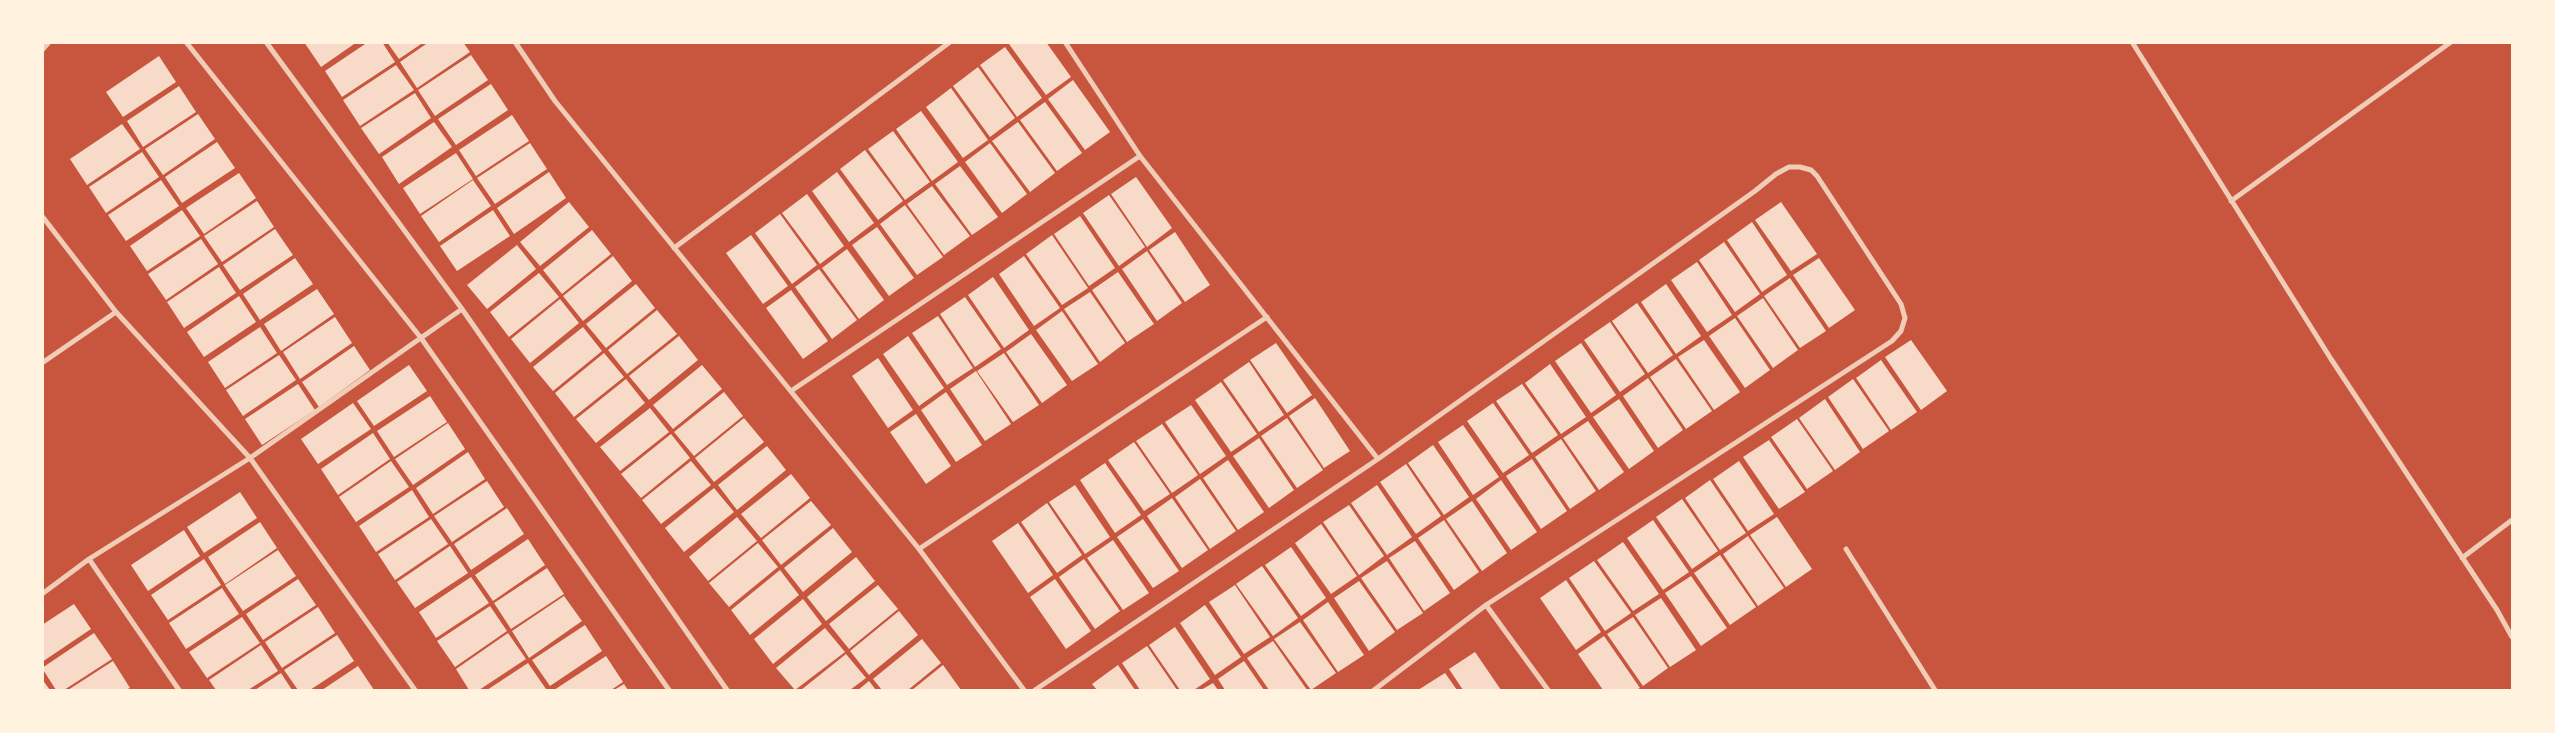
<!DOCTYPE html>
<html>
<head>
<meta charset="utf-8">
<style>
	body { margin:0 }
	#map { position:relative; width:2555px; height:733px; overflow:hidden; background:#c8553d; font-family:Helvetica,sans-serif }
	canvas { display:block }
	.frame { position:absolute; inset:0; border:44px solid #fff3e0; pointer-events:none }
</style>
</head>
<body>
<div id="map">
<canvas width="2555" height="733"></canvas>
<div class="frame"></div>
</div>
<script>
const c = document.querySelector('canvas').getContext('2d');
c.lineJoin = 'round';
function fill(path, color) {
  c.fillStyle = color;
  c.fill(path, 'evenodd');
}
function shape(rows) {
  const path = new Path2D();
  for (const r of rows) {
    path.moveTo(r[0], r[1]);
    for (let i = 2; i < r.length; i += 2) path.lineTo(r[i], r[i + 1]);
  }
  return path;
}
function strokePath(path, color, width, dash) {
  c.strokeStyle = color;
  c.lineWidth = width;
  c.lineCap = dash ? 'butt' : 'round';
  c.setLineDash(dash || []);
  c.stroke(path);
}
fill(shape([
	[304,42,357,42,321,67],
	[368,42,382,42,395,62,342,97,325,71],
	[387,42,424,42,399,59],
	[429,42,463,42,470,52,417,88,400,62],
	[1011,42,1046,42,1071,77,1046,95,1009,44],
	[1005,47,1042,98,1017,117,980,65],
	[471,55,488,80,435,116,418,90],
	[159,56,176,82,123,117,106,92],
	[396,65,414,90,360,126,343,100],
	[978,67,1015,118,990,137,953,86],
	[1073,80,1110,132,1085,150,1048,99],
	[491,84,508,110,456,145,438,119],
	[179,86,196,112,143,147,127,121],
	[951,88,988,140,963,158,926,107],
	[415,93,431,118,379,154,361,128],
	[1045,102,1082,153,1057,171,1020,120],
	[921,111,958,162,932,181,896,129],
	[198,114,215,139,163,175,145,149],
	[512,115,529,141,476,176,459,150],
	[434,122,452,147,399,184,382,157],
	[1018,122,1055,173,1030,192,992,141],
	[122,124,140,149,87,185,70,159],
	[893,131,930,182,905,200,868,149],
	[217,142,235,168,182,203,165,177],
	[530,143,547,169,495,204,477,178],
	[990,143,1027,194,1002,213,965,162],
	[865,150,903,201,878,220,840,169],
	[142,152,159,177,106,213,89,187],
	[456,153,473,179,420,214,403,188],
	[960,166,998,217,972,235,935,184],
	[549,172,566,198,514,234,497,208],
	[837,172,874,223,849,242,812,191],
	[239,173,256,198,204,234,186,208],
	[1136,177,1172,228,1147,247,1111,194],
	[161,180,179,206,126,241,108,215],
	[473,180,491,206,439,242,421,216],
	[932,186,970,236,944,255,907,204],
	[807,194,844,246,820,264,782,213],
	[1109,195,1145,247,1119,266,1083,213],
	[257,201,274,227,222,262,204,236],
	[569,202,589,227,540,266,520,242],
	[1781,202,1817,254,1791,271,1755,220],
	[905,205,943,257,917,275,880,224],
	[182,210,200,236,147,271,130,246],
	[493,210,510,236,457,271,440,246],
	[780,214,817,265,792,284,755,233],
	[1080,216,1115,268,1089,286,1054,234],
	[1752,222,1787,275,1762,292,1727,240],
	[877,227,914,278,889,296,852,245],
	[275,229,293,255,240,290,223,265],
	[592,230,611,254,562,294,543,270],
	[1175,232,1210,285,1185,302,1149,250],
	[751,235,788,286,763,304,726,253],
	[1052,235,1088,288,1062,305,1026,254],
	[201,239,218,264,166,300,148,274],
	[1724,242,1760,294,1735,312,1699,260],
	[517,245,536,269,487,309,467,285],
	[847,249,884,300,859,319,822,268],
	[1147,251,1182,303,1157,321,1122,269],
	[613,256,632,281,583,321,563,296],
	[1024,256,1060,308,1034,326,999,274],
	[295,258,313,284,260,320,243,294],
	[1819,258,1855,310,1829,328,1793,275],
	[1697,262,1732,315,1707,332,1671,280],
	[219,267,236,293,184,328,167,302],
	[819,269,857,320,832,339,795,287],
	[1118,272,1154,324,1127,342,1092,290],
	[539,273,559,297,509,337,490,312],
	[993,277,1029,330,1004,348,968,295],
	[1790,278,1826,331,1800,348,1764,296],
	[636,284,655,308,606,348,586,324],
	[1666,284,1701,336,1676,354,1641,302],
	[317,289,334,314,281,351,264,324],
	[791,290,828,341,803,359,766,308],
	[1090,292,1125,343,1100,362,1064,309],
	[239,296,256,322,204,357,187,332],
	[965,297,1001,349,975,367,940,314],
	[1763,298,1798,350,1773,368,1737,316],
	[560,299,579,323,530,363,511,339],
	[1637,303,1673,355,1648,373,1612,321],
	[657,310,677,334,627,374,608,350],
	[1062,311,1098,364,1072,381,1036,330],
	[938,316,973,368,947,385,912,333],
	[335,317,352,343,300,379,283,352],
	[1735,318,1770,370,1745,388,1709,336],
	[1610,322,1645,374,1620,392,1584,340],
	[260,327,277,353,225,388,208,362],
	[583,327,602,351,553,391,533,367],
	[1031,334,1067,385,1042,403,1006,352],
	[679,336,698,360,649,400,629,376],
	[908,336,944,388,919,406,883,354],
	[1704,340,1740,392,1714,410,1678,357],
	[1911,340,1947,391,1921,410,1885,357],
	[1276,343,1312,395,1287,413,1250,360],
	[1581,343,1616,395,1591,413,1555,361],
	[354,346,370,370,319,407,302,382],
	[604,353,624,377,574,417,555,393],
	[1004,353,1039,405,1013,422,977,371],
	[279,355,296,380,243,416,226,390],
	[878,358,913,410,888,428,852,376],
	[1676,359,1712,411,1686,429,1650,377],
	[1881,360,1917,412,1891,430,1856,378],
	[1249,362,1284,415,1259,432,1223,380],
	[1550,364,1586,417,1561,434,1525,383],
	[409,365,427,391,374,426,357,401],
	[702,365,722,389,673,429,653,405],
	[976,371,1011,424,985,441,950,389],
	[1648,378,1683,430,1658,448,1623,396],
	[626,379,645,403,596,443,576,419],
	[1853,379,1889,431,1863,449,1828,397],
	[1221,382,1257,434,1231,452,1195,400],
	[298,384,315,410,262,445,245,419],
	[1522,384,1558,435,1532,453,1496,401],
	[724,392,743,416,694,456,674,432],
	[946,392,982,445,956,462,921,410],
	[430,396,447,422,394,457,377,431],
	[1315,398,1350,451,1324,468,1289,416],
	[1619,399,1654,451,1629,469,1593,417],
	[1825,399,1860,452,1835,470,1799,418],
	[353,403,371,429,318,464,301,439],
	[1493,403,1529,455,1503,473,1467,421],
	[1191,405,1226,456,1200,474,1165,422],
	[650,408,669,432,620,471,600,447],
	[916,414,951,466,926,484,890,432],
	[744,418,764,442,714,482,695,458],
	[1287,418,1323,470,1297,488,1261,436],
	[1797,419,1833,471,1807,489,1771,437],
	[1588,421,1624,472,1599,490,1563,438],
	[448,423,465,449,413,485,395,459],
	[1162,424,1198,475,1172,493,1136,441],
	[1463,425,1499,477,1473,495,1438,442],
	[373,433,390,459,338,495,321,469],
	[671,434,690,458,641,498,621,474],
	[1259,438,1294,490,1269,508,1233,456],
	[1561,439,1596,491,1570,509,1535,457],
	[1769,440,1805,492,1779,509,1743,457],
	[1134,442,1170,494,1144,511,1108,460],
	[1433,445,1469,497,1444,515,1408,463],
	[767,446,786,470,737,510,718,485],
	[468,452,485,479,433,514,416,488],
	[1532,459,1567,511,1541,529,1506,476],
	[1228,460,1264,512,1238,530,1203,478],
	[391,461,409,487,356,522,339,497],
	[691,461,711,485,661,524,642,500],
	[1739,461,1774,514,1748,531,1713,479],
	[1105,463,1141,515,1115,533,1080,480],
	[1406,464,1441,516,1416,534,1380,482],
	[791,474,810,498,761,538,741,514],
	[1200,479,1236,531,1210,549,1175,497],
	[1501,480,1537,532,1511,550,1476,499],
	[1710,480,1746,533,1720,550,1685,498],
	[487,481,504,507,452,542,434,516],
	[1075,485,1110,537,1085,554,1049,502],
	[1377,485,1412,537,1387,555,1351,503],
	[714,488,734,512,684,552,665,528],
	[412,490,429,517,376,552,359,526],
	[240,492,257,518,204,553,187,527],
	[1172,498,1208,550,1182,568,1147,516],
	[1682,499,1718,551,1692,569,1656,517],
	[811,501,831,525,781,565,762,540],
	[1472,501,1507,553,1482,571,1446,519],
	[1047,503,1082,555,1057,573,1021,522],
	[1349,505,1384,556,1359,575,1323,522],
	[507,508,524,534,471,570,454,544],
	[737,517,757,541,708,581,689,557],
	[1777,517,1812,569,1786,587,1750,535],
	[431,519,448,544,395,580,378,554],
	[1143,519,1179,571,1153,588,1117,537],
	[1444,520,1479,572,1454,590,1418,538],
	[1653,520,1689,572,1663,590,1627,538],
	[260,522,277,548,225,584,208,557],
	[1018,523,1053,575,1028,593,992,541],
	[1321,524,1357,576,1331,594,1295,543],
	[833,528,852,552,803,592,784,568],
	[184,530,200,556,148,591,131,565],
	[1748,536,1784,588,1758,606,1723,554],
	[528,539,545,565,493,601,475,575],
	[1113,540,1149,593,1123,610,1087,558],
	[1415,541,1450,593,1424,611,1389,558],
	[1623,542,1659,594,1633,611,1597,560],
	[758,543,778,567,729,607,709,583],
	[450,546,468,573,415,608,397,582],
	[1291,547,1326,598,1301,616,1265,565],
	[278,550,296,576,243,611,225,585],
	[1720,555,1756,607,1730,625,1694,573],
	[856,557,875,581,826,621,807,597],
	[204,559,221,585,168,620,151,595],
	[1084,559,1120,611,1095,629,1059,577],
	[1387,561,1423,613,1397,630,1361,578],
	[1594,561,1631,613,1605,631,1569,578],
	[1262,566,1298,618,1273,636,1236,584],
	[547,568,564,594,511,629,494,603],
	[780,570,799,595,750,635,731,610],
	[1691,576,1727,628,1701,646,1665,593],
	[471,577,489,603,436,638,419,612],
	[298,579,316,605,263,640,246,614],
	[1055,579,1091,631,1066,649,1030,597],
	[1566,580,1601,632,1576,650,1540,598],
	[1359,581,1395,632,1369,651,1334,598],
	[878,585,898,609,849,649,829,624],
	[1235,585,1270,637,1244,654,1209,602],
	[222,588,239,614,186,649,169,623],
	[564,596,582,621,529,658,512,631],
	[1661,598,1696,650,1670,667,1635,615],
	[803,599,822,624,773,664,754,639],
	[1328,602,1364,655,1338,672,1303,620],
	[74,604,91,629,42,662,42,625],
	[1205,605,1241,657,1215,675,1180,623],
	[490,606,507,631,455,667,437,641],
	[318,607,335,633,282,668,265,642],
	[899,611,918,635,869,675,850,651],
	[242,617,260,643,207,678,189,652],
	[1633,617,1668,668,1643,686,1607,634],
	[1300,622,1336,673,1311,690,1274,639],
	[585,625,602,651,550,686,532,660],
	[1175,627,1210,679,1194,690,1180,690,1149,645],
	[825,628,845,652,795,690,776,668],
	[94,633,112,659,64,690,56,690,42,668],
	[508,633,526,659,479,690,469,690,456,669],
	[337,635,354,661,310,690,298,690,284,670],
	[1604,636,1640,688,1636,690,1603,690,1578,654],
	[922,639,941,663,908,690,882,690,873,679],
	[1273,641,1307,690,1269,690,1247,658],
	[261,645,278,671,248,690,216,690,209,680],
	[1147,646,1177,690,1140,690,1122,663],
	[1475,652,1501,690,1463,690,1449,669],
	[846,654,866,678,850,690,801,690],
	[606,656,623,682,611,690,554,690],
	[113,661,130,688,125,690,68,690],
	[1244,661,1264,690,1225,690,1218,679],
	[528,663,546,689,487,690],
	[943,665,961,690,912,690],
	[1118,665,1135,690,1097,690,1092,684],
	[358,666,374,690,322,690],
	[281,673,292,690,255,690],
	[1445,673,1457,690,1418,690],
	[42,679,50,690,42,690],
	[869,681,876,690,858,690],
	[1213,683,1218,690,1201,690],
	[624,684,628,690,614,690]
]), '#f7dbc8');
strokePath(shape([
	[186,42,421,338,669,690],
	[266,42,462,309,727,690],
	[515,42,555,101,919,549,1024,690],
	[1065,42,1140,156,1378,459],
	[2132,42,2331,359,2497,610,2512,637],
	[42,50,49,42],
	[2231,201,2451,42],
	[42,216,116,312,250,458,415,690],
	[674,248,950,42],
	[42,363,116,312],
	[791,391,1140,156],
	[919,549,1267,317],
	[1846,549,1935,690],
	[2462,558,2512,520],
	[89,559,179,690],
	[42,594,89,559,250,458,462,309],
	[1486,605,1548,690],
	[1035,690,1378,459,1755,191,1776,174,1789,167,1800,167,1811,170,1817,176,1901,304,1905,318,1901,331,1892,341,1486,605,1374,690]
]), '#f1ccb7', 5);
</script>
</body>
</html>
